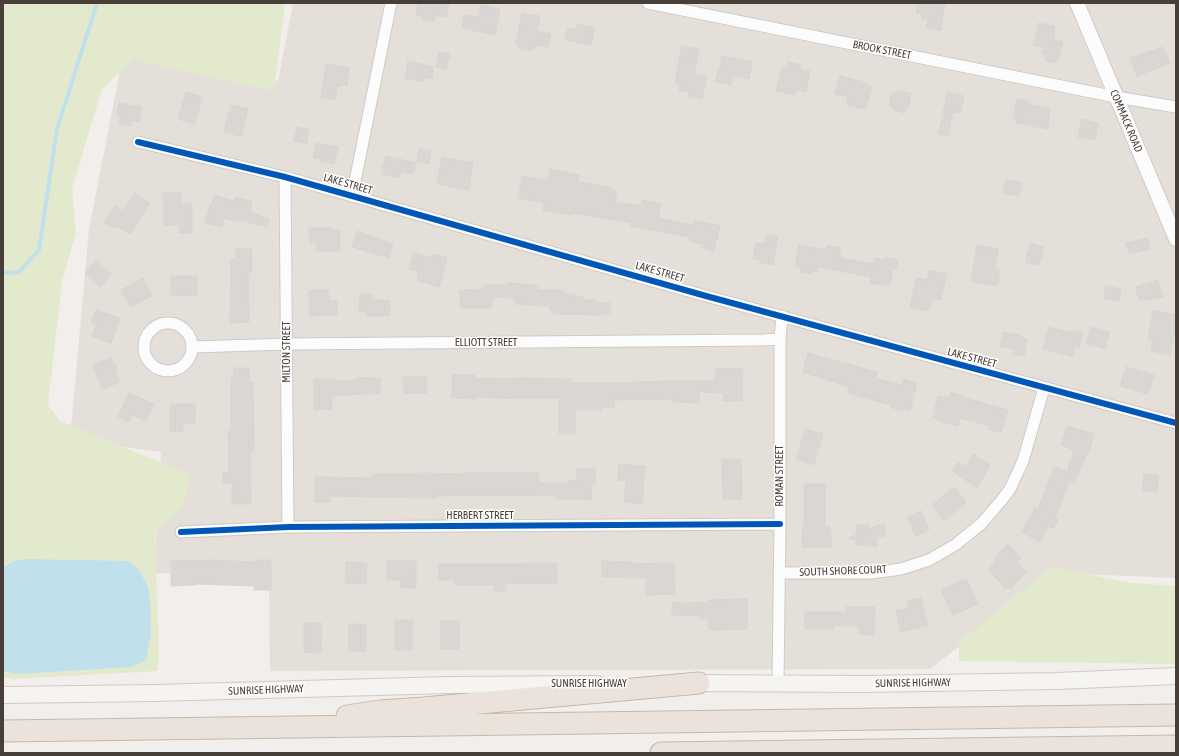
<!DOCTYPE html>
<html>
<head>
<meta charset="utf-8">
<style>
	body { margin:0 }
	#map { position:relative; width:1179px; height:756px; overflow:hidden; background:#f1eeeb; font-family:"Asap Condensed",sans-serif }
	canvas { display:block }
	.frame { position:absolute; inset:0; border:4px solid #473f38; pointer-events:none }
</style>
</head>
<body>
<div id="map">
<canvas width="1179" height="756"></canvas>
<div class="frame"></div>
</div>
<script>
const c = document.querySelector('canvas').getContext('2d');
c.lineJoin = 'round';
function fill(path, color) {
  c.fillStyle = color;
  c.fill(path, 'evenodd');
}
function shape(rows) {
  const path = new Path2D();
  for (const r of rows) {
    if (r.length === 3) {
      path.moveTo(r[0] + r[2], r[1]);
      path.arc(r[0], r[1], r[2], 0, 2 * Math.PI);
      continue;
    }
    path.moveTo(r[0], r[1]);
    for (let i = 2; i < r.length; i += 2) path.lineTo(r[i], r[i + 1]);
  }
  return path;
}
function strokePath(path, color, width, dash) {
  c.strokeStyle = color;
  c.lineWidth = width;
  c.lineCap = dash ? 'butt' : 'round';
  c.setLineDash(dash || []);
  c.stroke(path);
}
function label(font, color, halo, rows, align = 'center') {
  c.font = font + ' "Asap Condensed",sans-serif';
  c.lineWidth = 3;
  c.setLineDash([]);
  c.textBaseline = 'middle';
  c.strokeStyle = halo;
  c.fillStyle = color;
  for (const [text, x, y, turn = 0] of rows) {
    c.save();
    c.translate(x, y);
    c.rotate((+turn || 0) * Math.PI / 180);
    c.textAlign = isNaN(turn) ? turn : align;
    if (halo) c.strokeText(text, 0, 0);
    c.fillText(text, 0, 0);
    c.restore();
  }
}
fill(shape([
	[293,3,1176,3,1176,578,1055,573,930,669,270,671,269,575,154,573,161,452,70,440,89,229,124,50,278,81]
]), '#e5dfda');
fill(shape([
	[3,3,285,3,274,91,134,60,102,89,72,189,76,233,62,281,48,405,60,421,191,475,183,506,166,523,155,531,159,659,157,671,12,679,3,677,3,654,4,671,129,561,11,562,3,568],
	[1051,567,1132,583,1176,586,1176,664,959,661,959,642]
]), '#e3e9cd');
fill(shape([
	[26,559,129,561,138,568,148,587,150,603,151,633,146,661,131,667,18,674,4,671,3,654,3,568,11,562]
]), '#c0e1eb');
strokePath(shape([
	[3,273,19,272,39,250,57,129,97,3]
]), '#c0e1eb', 4);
const building = shape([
	[418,3,449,3,446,17,436,15,434,22,422,19,423,17,416,15,418,3],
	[918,3,945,3,941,31,926,28,928,20,921,18,922,14,916,13,918,3],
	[481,5,500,9,495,35,462,28,464,15,479,17,481,5],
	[522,13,540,16,537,31,551,34,548,47,539,45,529,51,520,49,516,44,522,13],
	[1039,23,1055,26,1053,37,1055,37,1054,40,1063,42,1057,63,1046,61,1047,55,1042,54,1044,47,1033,45,1039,23],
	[577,24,595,28,591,45,565,40,568,28,576,30,577,24],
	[682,46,699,49,694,74,707,76,702,99,688,97,689,92,679,90,680,84,675,82,682,46],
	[1163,47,1170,63,1137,76,1130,58,1163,47],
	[439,52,450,54,446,69,436,67,439,52],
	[722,56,752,62,749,79,733,76,731,85,715,82,718,70,719,71,722,56],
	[408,61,434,67,432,79,425,78,424,82,405,78,408,61],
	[788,62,801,65,800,69,810,71,806,92,796,90,795,95,776,91,781,70,783,67,787,68,788,62],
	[326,64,349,68,347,86,338,85,335,100,321,98,326,64],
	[840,76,867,83,867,85,872,87,868,102,867,101,865,109,847,105,848,97,835,94,840,76],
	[897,90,911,93,908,109,905,108,904,113,893,110,893,107,889,106,892,93,896,94,897,90],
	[186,92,203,97,194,124,178,119,186,92],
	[948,92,964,96,960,113,953,112,948,136,938,134,948,92],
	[1017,99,1030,102,1029,104,1050,108,1048,129,1016,123,1017,119,1013,118,1017,99],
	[119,103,142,107,139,122,132,121,131,126,119,124,120,117,117,116,119,103],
	[231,105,248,109,241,136,224,132,231,105],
	[1082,119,1098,123,1095,140,1078,137,1082,119],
	[297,127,309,130,307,144,294,141,297,127],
	[316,143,338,147,334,164,319,161,320,159,313,158,316,143],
	[419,149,431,151,429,164,417,162,419,149],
	[386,156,416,163,413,174,401,172,400,178,381,174,386,156],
	[442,157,473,163,469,190,437,184,442,157],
	[550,169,579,175,578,182,613,188,613,190,617,191,615,202,641,206,642,200,661,204,658,218,693,225,694,220,720,226,714,251,703,248,704,245,689,241,690,237,630,226,631,223,572,213,571,215,543,210,544,203,518,198,522,176,548,181,550,169],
	[1006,180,1022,183,1019,196,1003,193,1006,180],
	[135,193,150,203,130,234,117,226,115,229,104,222,115,206,123,211,135,193],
	[163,193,181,193,182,204,192,203,192,233,179,233,179,225,164,225,163,193],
	[214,195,234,201,235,197,252,202,250,212,269,219,267,227,239,220,238,222,224,218,222,227,205,223,210,205,212,205,214,195],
	[309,228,332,228,332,230,340,230,340,251,316,251,316,243,310,243,309,228],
	[357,231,380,239,380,240,393,244,389,258,352,247,357,231],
	[767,234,778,236,773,265,761,263,761,261,753,259,756,243,765,244,767,234],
	[1148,238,1150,249,1129,254,1126,243,1148,238],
	[1031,243,1044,247,1039,265,1026,262,1027,257,1026,257,1031,243],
	[799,245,826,250,827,245,841,248,839,255,841,256,840,258,874,264,875,258,885,260,885,257,898,260,896,270,893,269,890,286,870,283,871,277,819,267,818,272,813,271,812,274,800,272,801,268,795,266,799,245],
	[977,245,998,249,995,269,1000,270,997,286,971,281,977,245],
	[236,249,252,249,252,272,248,272,249,322,230,323,231,259,236,259,236,249],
	[414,253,432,258,433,254,447,258,439,287,417,280,419,272,409,269,414,253],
	[96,261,111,274,101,287,85,273,96,261],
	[929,270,947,274,941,300,932,299,929,311,910,307,916,278,927,280,929,270],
	[171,276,197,276,197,296,171,295,171,276],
	[143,278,152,296,130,307,121,290,143,278],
	[1158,280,1163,297,1149,300,1149,299,1143,301,1142,299,1139,300,1135,287,1158,280],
	[508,283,536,285,536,287,538,287,538,290,563,290,563,294,575,294,575,297,584,297,584,300,595,300,595,302,610,303,610,314,605,313,605,315,553,314,553,311,550,311,550,307,547,306,515,304,515,298,494,297,494,300,492,299,492,308,460,308,460,290,484,289,484,285,508,285,508,283],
	[1106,286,1121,289,1119,301,1104,298,1106,286],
	[309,290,328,290,329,301,337,301,337,315,310,316,309,290],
	[360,294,372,294,372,300,390,300,390,316,367,316,367,312,359,312,360,294],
	[96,310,120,318,111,343,92,336,97,324,91,322,96,310],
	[1153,310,1176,315,1176,324,1170,355,1151,351,1153,340,1148,339,1153,310],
	[1049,327,1072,333,1073,330,1083,333,1079,348,1075,346,1073,357,1043,349,1049,327],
	[1091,327,1110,332,1105,349,1086,344,1091,327],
	[1003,332,1020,335,1020,337,1027,339,1024,356,1013,354,1014,349,1000,346,1003,332],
	[808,353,877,372,876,378,902,385,904,379,917,383,910,411,903,409,902,411,890,407,891,405,847,393,849,387,803,372,808,353],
	[111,358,113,365,116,364,117,376,120,382,102,389,93,365,111,358],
	[1126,367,1154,375,1148,394,1120,386,1126,367],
	[233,368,249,368,249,382,253,382,254,452,250,452,251,504,232,504,232,483,223,483,223,472,229,472,228,431,231,431,231,378,234,378,233,368],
	[716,368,743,369,742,401,723,401,724,393,699,392,699,403,673,402,673,399,614,400,614,407,601,407,602,410,575,410,575,434,559,434,559,398,525,398,525,399,475,397,475,399,452,398,452,375,475,375,475,378,516,379,516,378,571,379,571,383,631,383,631,382,673,381,715,381,716,368],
	[373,377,373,378,380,378,381,393,332,396,332,409,314,410,314,379,337,379,337,381,358,380,358,378,373,377],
	[403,377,426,377,427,393,404,393,403,377],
	[951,392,965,396,965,398,1008,410,1001,433,989,429,990,426,960,418,958,426,938,421,938,419,933,417,938,396,949,398,951,392],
	[129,393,154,404,146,421,132,415,129,422,118,417,129,393],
	[170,404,195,404,195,423,183,423,183,431,170,431,170,404],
	[1067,426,1094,434,1088,454,1087,454,1084,460,1074,483,1069,482,1055,518,1058,520,1053,529,1048,526,1040,542,1022,532,1035,507,1038,509,1054,467,1067,472,1074,450,1061,445,1067,426],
	[805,429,823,434,814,465,796,459,805,429],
	[973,454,990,465,977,488,952,471,959,462,966,467,973,454],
	[722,459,741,459,742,499,723,499,722,459],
	[619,464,645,466,642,504,624,502,626,481,618,480,619,464],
	[595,468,595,484,591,484,592,500,556,499,556,495,436,496,436,498,330,496,330,502,315,502,315,477,372,478,372,474,418,474,418,473,465,474,465,473,538,473,539,483,567,483,567,481,577,480,577,469,595,468],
	[1144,474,1159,476,1156,492,1142,490,1144,474],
	[804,484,825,484,825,527,830,527,830,531,831,531,831,548,802,547,803,527,804,527,804,484],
	[954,487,966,502,944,521,932,505,954,487],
	[921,511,929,530,916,536,907,517,921,511],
	[857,525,869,525,869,529,878,525,885,525,885,536,877,537,877,546,856,545,856,539,849,540,849,538,856,535,857,525],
	[1008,544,1021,558,1017,562,1026,572,1010,589,1008,587,1006,589,988,569,996,561,994,558,1008,544],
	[210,560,254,562,254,560,271,560,271,590,254,590,254,586,196,584,196,585,171,586,171,561,210,560],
	[387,561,416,561,416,588,401,588,400,580,387,580,387,561],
	[602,561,630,562,630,564,674,563,675,594,646,595,646,578,602,577,602,561],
	[346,562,367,563,366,584,345,583,346,562],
	[527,563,557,563,557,584,506,583,506,591,494,591,494,585,455,585,455,580,439,580,439,564,527,564,527,563],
	[966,579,978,604,953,615,941,590,966,579],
	[921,598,928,625,901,632,896,611,909,608,907,601,921,598],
	[747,599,747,629,709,630,709,619,701,619,701,616,672,615,672,602,683,603,708,602,708,600,747,599],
	[846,607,875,607,874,635,859,634,859,626,833,626,833,629,805,629,805,612,846,612,846,607],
	[395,620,413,620,412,650,395,650,395,620],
	[441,621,459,621,459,649,441,649,441,621],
	[304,623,322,623,321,653,304,652,304,623],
	[349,624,366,624,366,651,349,651,349,624]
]);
fill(building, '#d9d6d3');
strokePath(building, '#d9d5d1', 1);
const minor = shape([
	[648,3,1116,97,1176,107],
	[138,142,285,177,706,296,1176,423],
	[285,177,288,527],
	[352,196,391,3],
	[168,347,24],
	[193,347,287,344,762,340,780,339],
	[181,532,288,527,780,524],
	[779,573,871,573,901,569,929,560,955,545,981,524,1001,501,1010,489,1023,461,1044,388],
	[778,683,780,524,780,339,782,316]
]);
const tertiary = shape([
	[1077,3,1176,239]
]);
const secondary = shape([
	[688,683,864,684,1057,681,1176,676],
	[3,695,154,693,449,685,597,684]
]);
const motorway = shape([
	[347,716,380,711,424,708,699,683],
	[3,731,1176,715],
	[661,753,1176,746]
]);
strokePath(minor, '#cdcac8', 13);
strokePath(tertiary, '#cdcac8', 16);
strokePath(secondary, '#d0cac3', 18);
strokePath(motorway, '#c7b7a9', 23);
strokePath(minor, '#fdfcfc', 11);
strokePath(tertiary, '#fdfcfc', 14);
strokePath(secondary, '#f6f4f0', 16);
strokePath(motorway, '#ebe3db', 21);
strokePath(shape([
	[138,142,285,177,706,296,1176,423],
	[181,532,288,527,780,524]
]), '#0057b8', 6);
label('11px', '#473f38', '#fff', [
	["BROOK STREET",882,50,11],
	["COMMACK ROAD",1126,121,67],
	["LAKE STREET",348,184,16],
	["LAKE STREET",660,272,16],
	["ELLIOTT STREET",486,343],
	["MILTON STREET",287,352,-90],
	["LAKE STREET",972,358,15],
	["ROMAN STREET",780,476,-90],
	["HERBERT STREET",480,516],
	["SOUTH SHORE COURT",843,571,-2],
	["SUNRISE HIGHWAY",913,683,-1],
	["SUNRISE HIGHWAY",589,684],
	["SUNRISE HIGHWAY",266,690,-2]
]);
</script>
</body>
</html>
